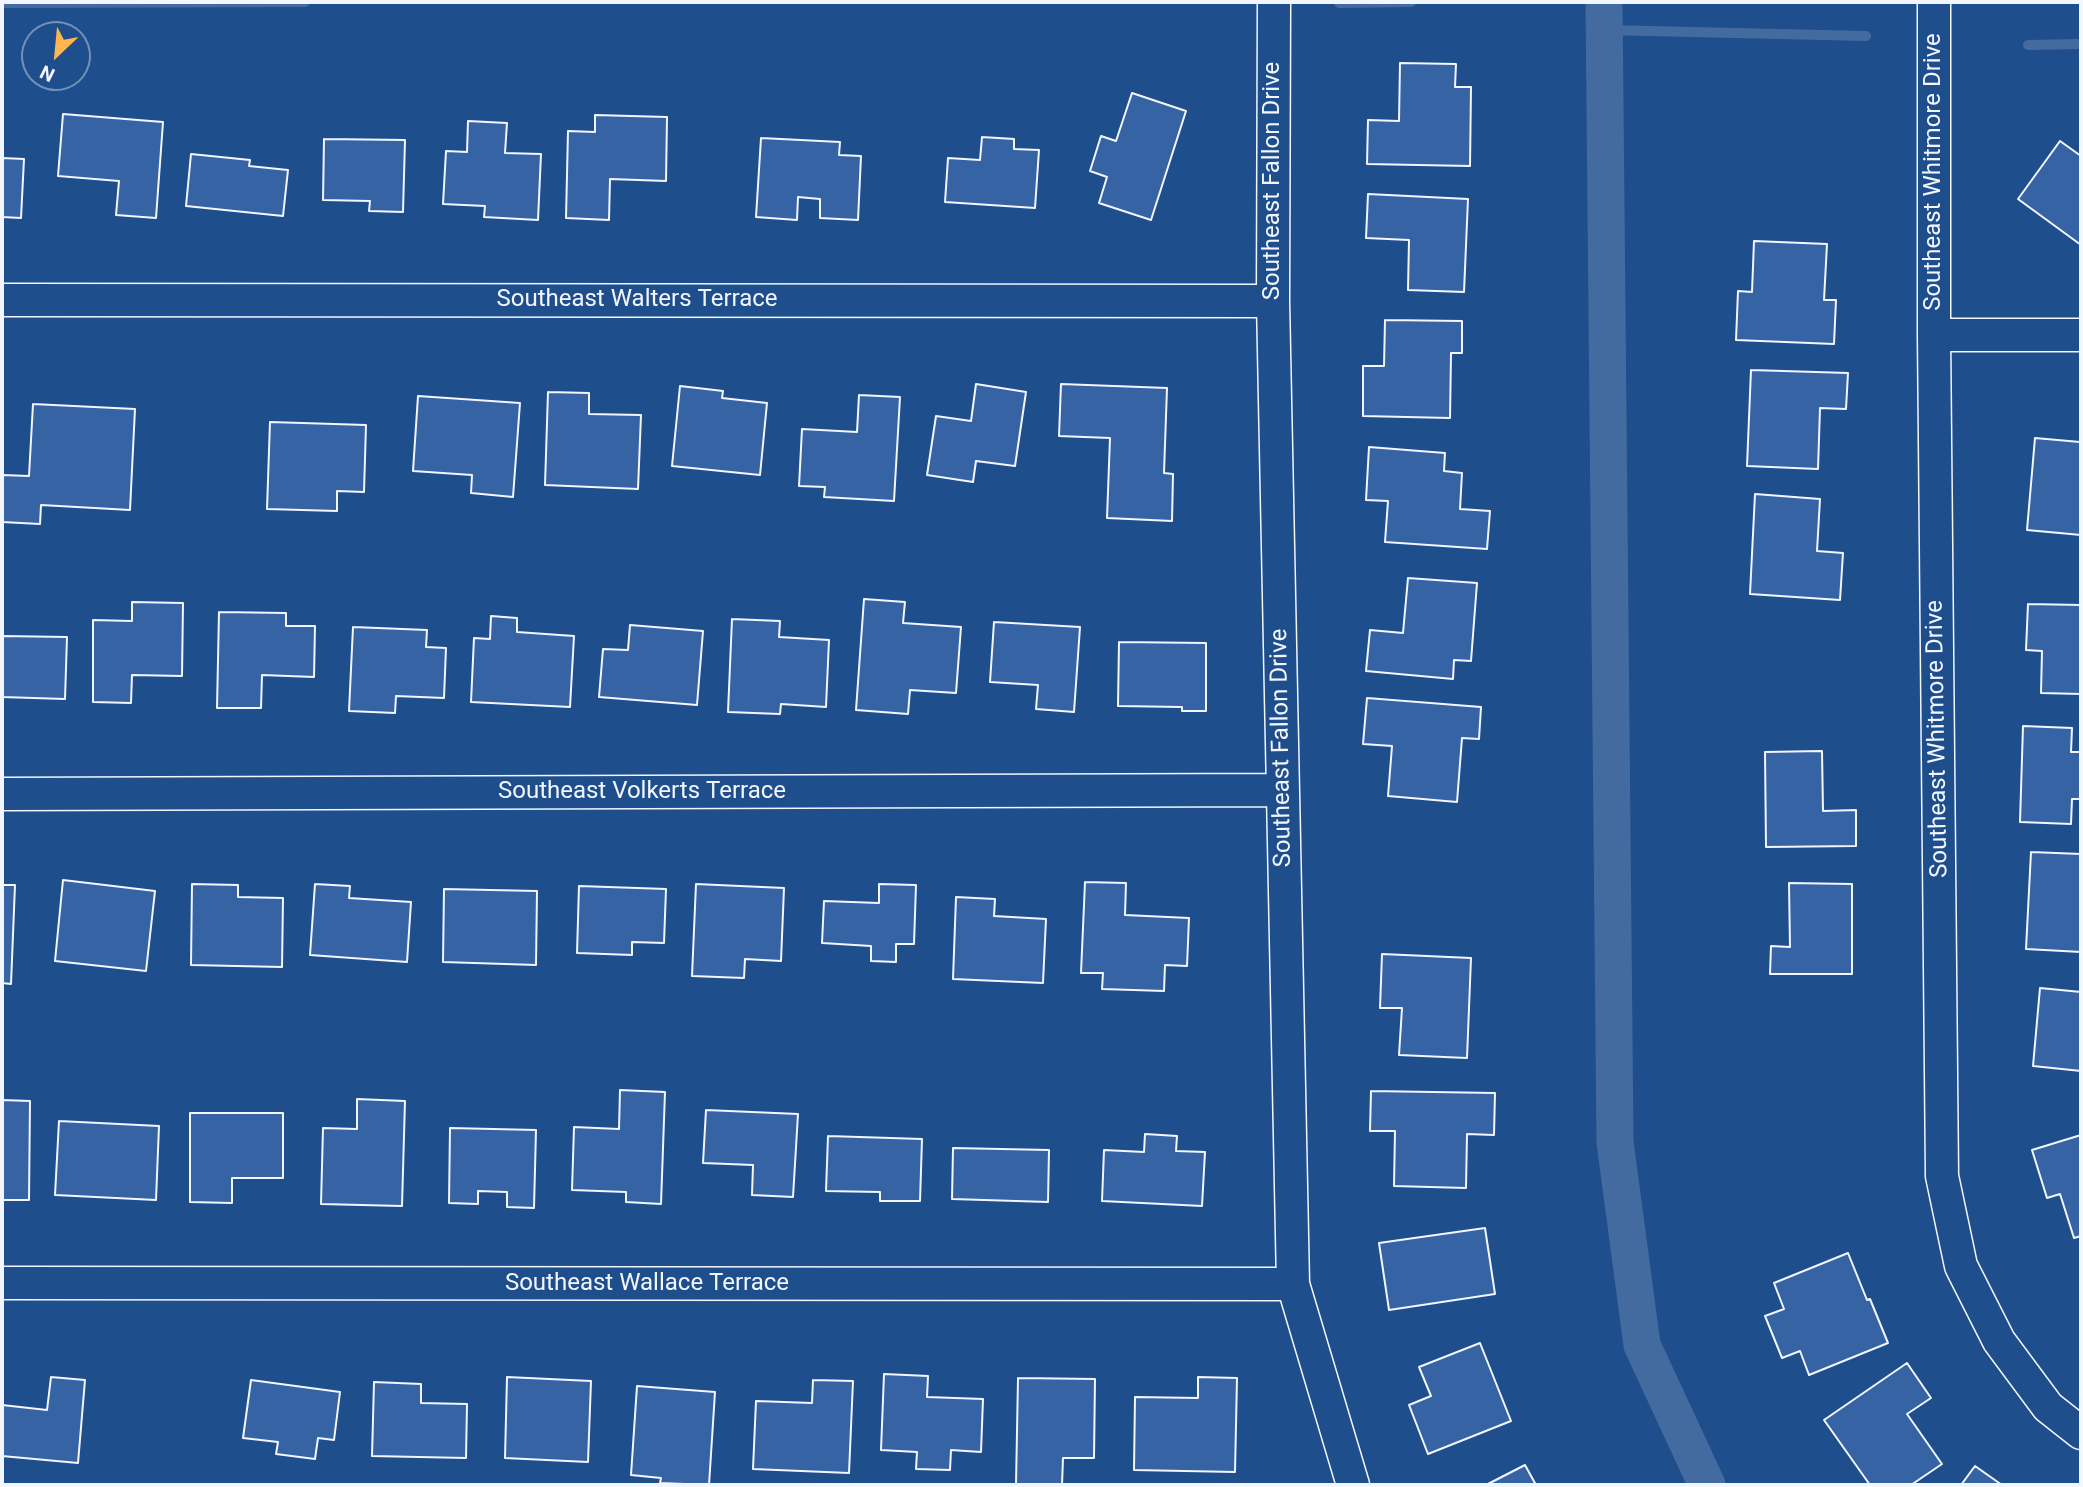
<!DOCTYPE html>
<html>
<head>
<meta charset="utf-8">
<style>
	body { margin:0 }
	#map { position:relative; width:2083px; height:1487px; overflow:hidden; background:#1f4e8c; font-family:Roboto,sans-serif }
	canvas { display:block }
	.frame { position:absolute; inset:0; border:4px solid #f2f6ff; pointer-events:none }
	.north { position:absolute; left:21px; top:21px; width:70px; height:70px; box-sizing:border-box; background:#1f4e8c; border:2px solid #7391ba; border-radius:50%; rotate:206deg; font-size:19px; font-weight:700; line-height:28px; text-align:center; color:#f2f6ff }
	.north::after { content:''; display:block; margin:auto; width:24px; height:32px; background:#ffb74d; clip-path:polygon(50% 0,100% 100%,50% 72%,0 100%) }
</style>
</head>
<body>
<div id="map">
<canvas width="2083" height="1487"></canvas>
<div class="frame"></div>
<div class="north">N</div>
</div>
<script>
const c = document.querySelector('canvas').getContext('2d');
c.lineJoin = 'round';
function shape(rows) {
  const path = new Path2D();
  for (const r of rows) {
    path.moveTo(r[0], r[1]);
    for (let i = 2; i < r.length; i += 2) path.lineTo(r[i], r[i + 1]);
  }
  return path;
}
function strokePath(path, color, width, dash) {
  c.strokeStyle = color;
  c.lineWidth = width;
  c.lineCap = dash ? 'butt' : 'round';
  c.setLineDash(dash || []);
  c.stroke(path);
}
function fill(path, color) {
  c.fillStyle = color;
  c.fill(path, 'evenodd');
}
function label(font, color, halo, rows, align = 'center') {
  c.font = font + ' Roboto,sans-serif';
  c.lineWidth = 5;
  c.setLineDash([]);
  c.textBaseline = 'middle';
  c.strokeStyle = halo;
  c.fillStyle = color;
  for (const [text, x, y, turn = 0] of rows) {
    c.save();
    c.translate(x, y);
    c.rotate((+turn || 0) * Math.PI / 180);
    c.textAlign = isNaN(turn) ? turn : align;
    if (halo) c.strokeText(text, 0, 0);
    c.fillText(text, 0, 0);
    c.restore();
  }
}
strokePath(shape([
	[2,3,305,2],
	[1339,3,1411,2],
	[1605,30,1866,36],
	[2028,45,2081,44]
]), '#446ba0', 10);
strokePath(shape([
	[1604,2,1615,1142,1642,1345,1707,1485]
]), '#446ba0', 37);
const building = shape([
	[1400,63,1456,64,1455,87,1471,87,1470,166,1367,164,1368,120,1399,121,1400,63],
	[1132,93,1186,111,1151,220,1099,203,1107,177,1090,171,1101,136,1116,141,1132,93],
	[63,114,163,122,156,218,116,215,119,181,58,176,63,114],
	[595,115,667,117,666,181,610,179,609,220,566,218,568,131,595,132,595,115],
	[468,121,507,123,505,153,541,154,538,220,484,217,485,206,443,204,446,151,467,152,468,121],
	[982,137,1014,139,1014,149,1039,150,1035,208,945,202,948,158,980,160,982,137],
	[761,138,840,142,839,155,861,156,858,220,820,218,820,199,798,197,797,220,756,217,761,138],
	[324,139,405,140,403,212,369,211,370,201,323,200,324,139],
	[2060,141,2081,156,2081,245,2018,199,2060,141],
	[191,154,250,160,249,166,288,170,283,216,186,206,191,154],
	[2,158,24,159,21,218,2,217,2,158],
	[1368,194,1468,199,1464,292,1408,290,1409,240,1366,238,1368,194],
	[1754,241,1827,244,1824,300,1836,300,1834,344,1736,340,1738,291,1752,292,1754,241],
	[1385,320,1462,321,1462,353,1451,353,1450,418,1363,416,1363,366,1384,366,1385,320],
	[1751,370,1848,373,1846,409,1820,408,1818,469,1747,466,1751,370],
	[976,384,1026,392,1015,466,976,461,973,482,927,475,936,416,971,421,976,384],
	[1061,384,1167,388,1164,473,1173,474,1172,521,1107,518,1110,438,1059,436,1061,384],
	[680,386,723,391,722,398,767,403,760,475,672,466,680,386],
	[548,392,589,393,589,414,641,415,638,489,545,485,548,392],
	[859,395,900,397,894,501,824,497,825,487,799,486,802,429,857,432,859,395],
	[418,396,520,403,513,497,471,493,472,475,413,471,418,396],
	[33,404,135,409,130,510,41,505,40,524,2,522,2,475,29,476,33,404],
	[270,422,366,425,364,492,337,491,337,511,267,509,270,422],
	[2081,427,2081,535,2027,530,2035,438,2080,442,2081,427],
	[1369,447,1445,453,1444,471,1462,473,1460,509,1490,511,1487,549,1385,542,1388,501,1366,500,1369,447],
	[1755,494,1820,499,1817,551,1843,553,1840,600,1750,594,1755,494],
	[1408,578,1477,583,1471,661,1454,660,1453,679,1366,671,1370,630,1403,633,1408,578],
	[864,599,905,602,903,623,961,627,956,693,910,690,908,714,856,710,864,599],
	[132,602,183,603,182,676,132,675,131,703,93,702,93,620,132,621,132,602],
	[2028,604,2081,605,2081,694,2041,693,2042,651,2026,650,2028,604],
	[219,612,286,613,286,626,315,626,314,677,262,675,261,708,217,708,219,612],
	[491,616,517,618,517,632,574,636,570,707,471,702,474,638,490,639,491,616],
	[732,619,780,621,779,637,829,640,826,707,781,704,780,714,728,712,732,619],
	[994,622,1080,627,1074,712,1036,709,1038,685,990,682,994,622],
	[630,625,703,631,697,705,599,697,603,649,628,650,630,625],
	[353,627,427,630,426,647,446,648,444,698,396,696,395,713,349,711,353,627],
	[2,636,67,637,65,699,2,697,2,636],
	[1119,642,1206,643,1206,711,1182,711,1182,707,1118,706,1119,642],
	[1367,698,1481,707,1479,739,1462,738,1457,802,1388,796,1392,746,1363,744,1367,698],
	[2023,726,2072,728,2071,752,2081,752,2081,799,2072,799,2071,824,2020,822,2023,726],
	[1822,751,1823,811,1856,810,1856,846,1766,847,1765,752,1822,751],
	[2031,852,2081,854,2081,952,2026,949,2031,852],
	[63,880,155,891,146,971,55,961,63,880],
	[1085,882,1126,883,1125,915,1189,918,1187,966,1165,965,1164,991,1102,989,1103,973,1081,973,1085,882],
	[1789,883,1852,884,1852,974,1770,974,1771,946,1790,947,1789,883],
	[192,884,238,885,238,897,283,898,282,967,191,965,192,884],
	[315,884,350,886,349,898,411,902,407,962,310,955,315,884],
	[696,884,784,888,781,961,745,959,744,978,692,976,696,884],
	[879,884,916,885,914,944,896,944,896,962,871,961,871,946,822,943,824,901,879,903,879,884],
	[2,885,15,885,11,984,2,983,2,885],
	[579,886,666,889,664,943,632,942,632,955,577,953,579,886],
	[444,889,537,891,536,965,443,962,444,889],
	[956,897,995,899,994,916,1046,919,1043,983,953,979,956,897],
	[1382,954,1471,958,1467,1058,1399,1055,1402,1008,1380,1008,1382,954],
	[2040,988,2081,992,2081,1071,2033,1066,2040,988],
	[620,1090,665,1092,661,1204,626,1202,626,1192,572,1190,574,1127,619,1129,620,1090],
	[1371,1091,1495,1093,1494,1135,1467,1134,1466,1188,1394,1186,1395,1131,1370,1131,1371,1091],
	[357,1099,405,1101,402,1206,321,1204,323,1128,357,1129,357,1099],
	[2,1100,30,1101,29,1200,2,1200,2,1100],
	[706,1110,798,1114,793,1197,752,1195,753,1165,703,1163,706,1110],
	[190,1113,283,1113,283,1178,232,1178,232,1203,190,1202,190,1113],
	[59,1121,159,1126,156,1200,55,1195,59,1121],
	[450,1128,536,1130,534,1208,507,1207,507,1192,478,1191,478,1204,449,1203,450,1128],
	[1145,1134,1177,1136,1176,1151,1205,1152,1202,1206,1102,1201,1104,1150,1144,1152,1145,1134],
	[2081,1135,2081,1236,2074,1238,2060,1194,2047,1198,2032,1150,2081,1135],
	[828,1136,922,1139,920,1201,880,1201,880,1192,826,1191,828,1136],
	[953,1148,1049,1150,1048,1202,952,1199,953,1148],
	[1485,1228,1495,1294,1389,1310,1379,1243,1485,1228],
	[1848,1253,1867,1300,1870,1299,1888,1343,1809,1375,1800,1351,1782,1358,1765,1316,1784,1309,1774,1283,1848,1253],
	[1480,1343,1511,1421,1428,1454,1409,1405,1431,1396,1419,1367,1480,1343],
	[1907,1363,1931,1398,1907,1414,1942,1464,1911,1485,1870,1485,1824,1420,1907,1363],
	[884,1374,928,1376,927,1397,983,1399,981,1452,951,1450,950,1470,916,1469,917,1452,881,1450,884,1374],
	[51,1377,85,1380,78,1463,2,1456,2,1405,47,1410,51,1377],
	[507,1377,591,1381,588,1462,505,1458,507,1377],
	[1198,1377,1237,1378,1235,1472,1134,1470,1135,1397,1198,1398,1198,1377],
	[1018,1378,1095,1379,1094,1458,1063,1458,1062,1485,1016,1485,1018,1378],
	[251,1380,340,1392,334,1440,318,1438,315,1459,276,1454,278,1442,243,1438,251,1380],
	[813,1380,853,1381,849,1473,753,1469,756,1401,812,1403,813,1380],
	[374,1382,421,1384,421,1403,467,1404,466,1458,372,1456,374,1382],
	[637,1386,715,1392,709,1485,660,1483,661,1478,631,1475,637,1386],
	[1525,1465,1536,1485,1486,1485,1525,1465],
	[1975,1466,2002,1485,1961,1485,1975,1466]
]);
fill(building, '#3563a3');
strokePath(building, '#f2f6ff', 2);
const minor = shape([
	[1274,2,1273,301,1293,1284,1353,1485],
	[1934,2,1934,335,1942,1176,1961,1266,1999,1341,2048,1407,2081,1433],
	[2,300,1273,301],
	[1934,335,2081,335],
	[2,794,1283,790],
	[2,1283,1293,1284]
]);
strokePath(minor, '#f2f6ff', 35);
strokePath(minor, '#1f4e8c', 32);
label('24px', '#f2f6ff', '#1f4e8c', [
	["Southeast Whitmore Drive",1934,172,-90],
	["Southeast Fallon Drive",1273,181,-90],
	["Southeast Walters Terrace",637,300],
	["Southeast Whitmore Drive",1938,739,-91],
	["Southeast Fallon Drive",1282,748,-91],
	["Southeast Volkerts Terrace",642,792],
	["Southeast Wallace Terrace",647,1284]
]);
</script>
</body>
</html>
